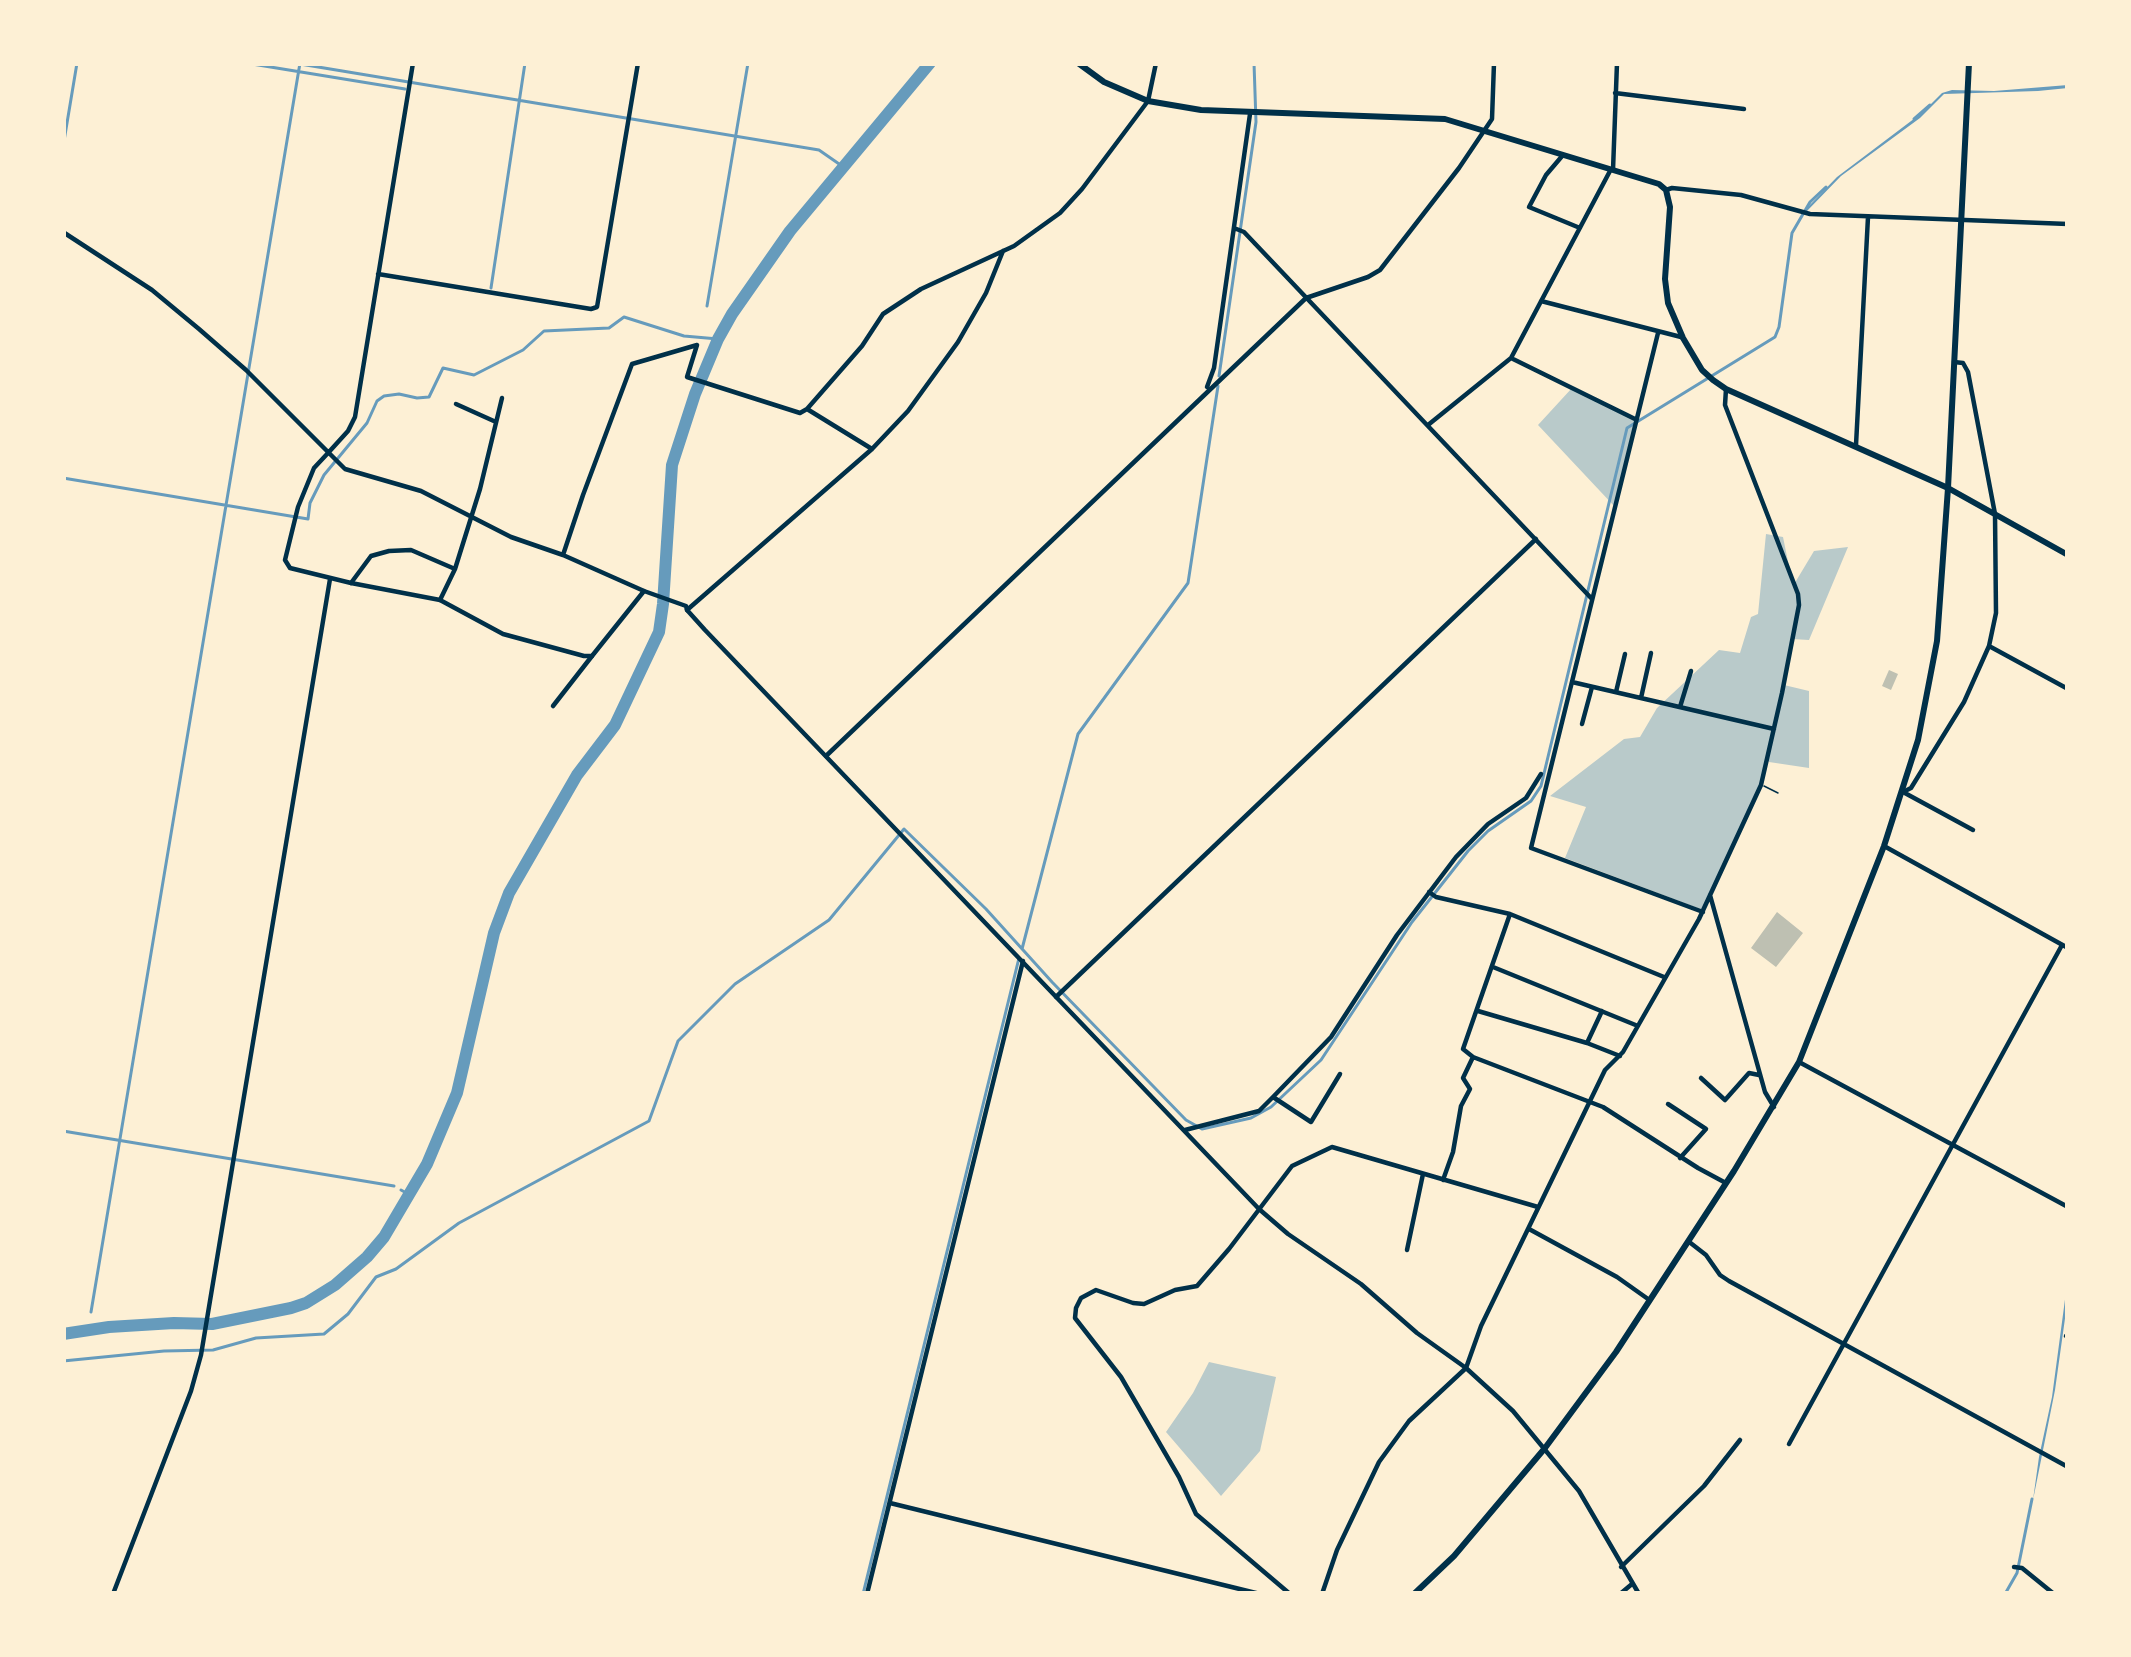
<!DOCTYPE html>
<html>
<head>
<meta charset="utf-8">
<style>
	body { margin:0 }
	#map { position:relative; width:2131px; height:1657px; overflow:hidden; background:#fdf0d5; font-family:"PT Sans Narrow",sans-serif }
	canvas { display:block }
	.frame { position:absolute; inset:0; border:66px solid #fdf0d5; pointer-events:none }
</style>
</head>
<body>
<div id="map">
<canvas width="2131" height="1657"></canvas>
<div class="frame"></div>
</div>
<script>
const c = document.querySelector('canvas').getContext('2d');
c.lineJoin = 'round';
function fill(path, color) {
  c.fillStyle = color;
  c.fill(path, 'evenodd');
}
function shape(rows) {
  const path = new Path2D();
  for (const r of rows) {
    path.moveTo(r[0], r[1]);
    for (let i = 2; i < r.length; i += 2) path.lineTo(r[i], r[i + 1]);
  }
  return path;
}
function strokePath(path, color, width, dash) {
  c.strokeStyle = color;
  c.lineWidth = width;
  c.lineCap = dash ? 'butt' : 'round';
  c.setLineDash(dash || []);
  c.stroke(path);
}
fill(shape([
	[1572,388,1636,419,1615,507,1538,425],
	[1766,534,1783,537,1793,586,1814,551,1848,547,1809,640,1792,639,1784,685,1809,691,1809,768,1769,762,1769,759,1761,785,1703,910,1565,858,1586,807,1550,796,1624,739,1640,737,1657,708,1719,650,1740,653,1751,617,1758,614],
	[1209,1362,1276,1377,1260,1451,1221,1496,1166,1432,1193,1393]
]), '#b9caca');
fill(shape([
	[2068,85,2068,88,2038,91,1944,94,1920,118,1841,176,1807,211,1804,211,1837,177,1923,112,1942,93,1952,90,1994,91],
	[2068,1277,2068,1297,2055,1390,2033,1500,2039,1457,2052,1397]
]), '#669bbc');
strokePath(shape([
	[246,63,405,89],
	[294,63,819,150,842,166],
	[1914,119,1930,105],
	[63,147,77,63],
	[491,288,525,63],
	[707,306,748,63],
	[1219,376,1256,122,1254,63],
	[63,478,308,519,310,503,324,475,367,423,377,401,384,396,399,394,417,398,429,397,443,368,474,375,523,350,544,331,609,328,624,317,684,336,718,339],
	[1022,949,1078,734,1188,583,1218,386],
	[63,1131,394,1186],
	[401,1190,410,1195],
	[91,1312,300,63],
	[63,1361,164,1351,213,1350,256,1338,324,1334,348,1314,376,1277,396,1269,459,1223,649,1121,678,1041,735,984,829,920,904,829,986,909,1052,982,1186,1120,1202,1129,1251,1118,1271,1107,1321,1060,1412,922,1468,851,1488,831,1531,801,1541,786,1627,428,1775,337,1779,327,1792,233,1810,202,1826,187],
	[863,1594,1019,958],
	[2005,1594,2017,1573,2032,1499]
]), '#669bbc', 3);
strokePath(shape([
	[63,1334,109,1327,174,1323,212,1324,291,1308,306,1303,335,1285,367,1257,384,1237,427,1164,457,1093,494,933,509,893,577,775,615,725,659,632,663,604,672,465,695,394,718,339,732,314,790,231,930,63]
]), '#669bbc', 12);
fill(shape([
	[1889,670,1898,674,1891,690,1882,686],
	[1777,912,1803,933,1776,967,1751,948]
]), '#bec0b2');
strokePath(shape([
	[1764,786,1778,793]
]), '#003049', 1.5);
strokePath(shape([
	[1615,93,1744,109],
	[1563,155,1546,175,1529,207,1580,228],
	[1613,170,1617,63],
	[1666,190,1672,188,1741,195,1810,214,2068,224],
	[1234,228,1244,232,1592,599],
	[63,232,152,290,199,329,246,370,345,469,421,491,511,537,563,555,644,591],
	[378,274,591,309,597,307,638,63],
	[1541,301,1681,337],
	[1658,333,1531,848,1703,912],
	[1511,358,1635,419],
	[1954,362,1963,363,1968,372,1995,514,1996,613,1989,646,1964,702,1911,788,1903,792,1973,830],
	[1207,387,1214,368,1250,114],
	[456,404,496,422],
	[807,409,862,346,883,314,921,289,1014,246,1060,213,1082,189,1148,101,1156,63],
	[1428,425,1511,358,1610,171],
	[1856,445,1868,217],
	[328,453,348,431,355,417,413,63],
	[563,555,583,495,632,364,697,345,687,377,800,413,807,409,872,449],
	[351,583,371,556,389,551,411,550,455,569],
	[440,600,455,569,480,489,502,398],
	[687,610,872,449,908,411,958,342,986,293,1003,251],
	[1989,646,2068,689],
	[1572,682,1774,729],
	[1616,692,1625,654],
	[1641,698,1651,653],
	[553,706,592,656],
	[1680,707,1691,671],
	[1582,724,1592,687],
	[826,756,1306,298,1368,277,1380,270,1459,168,1492,119,1494,63],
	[1884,846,2068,948],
	[1429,892,1436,897,1510,914,1664,977],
	[1710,895,1765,1092,1774,1107],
	[1510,914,1463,1049,1473,1057,1603,1107,1698,1168,1724,1182],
	[1493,967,1638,1026],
	[1056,997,1536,539],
	[1478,1011,1587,1043,1602,1011],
	[1587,1043,1620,1056],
	[1799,1062,2068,1207],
	[1701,1078,1725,1100,1749,1073,1759,1075],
	[1273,1097,1311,1122,1340,1074],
	[1668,1104,1706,1129,1680,1158],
	[1185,1130,1259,1111,1273,1097,1331,1037,1397,935,1456,857,1488,824,1526,798,1541,774],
	[1443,1180,1453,1152,1461,1106,1470,1089,1463,1078,1473,1057],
	[1529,1229,1617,1277,1648,1299],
	[1688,1241,1706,1255,1720,1275,1729,1281,2068,1467],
	[1407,1250,1423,1174],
	[2066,1336,2068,1337],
	[1789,1444,2062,945],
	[890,1503,1260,1594],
	[1621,1567,1704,1486,1740,1440],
	[2014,1567,2022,1568,2054,1594],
	[113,1594,191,1391,201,1355,330,579],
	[867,1594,1023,961],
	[1290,1594,1196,1514,1179,1477,1121,1377,1075,1318,1076,1308,1081,1298,1096,1290,1133,1303,1144,1304,1175,1290,1197,1286,1229,1249,1292,1166,1332,1147,1538,1207],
	[1322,1594,1337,1550,1379,1462,1409,1421,1466,1368,1481,1326,1605,1070,1623,1052,1699,919,1761,785,1782,693,1799,605,1798,594,1725,405,1726,389],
	[1620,1594,1632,1584]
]), '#003049', 4.5);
strokePath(shape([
	[328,453,314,468,298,507,285,560,290,568,351,583,440,600,503,634,584,656,592,656,644,591,686,606,687,610,705,630,1259,1209,1288,1234,1361,1284,1417,1333,1466,1368,1513,1411,1579,1491,1639,1594]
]), '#003049', 4.5);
strokePath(shape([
	[1078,63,1104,82,1148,101,1201,110,1445,119,1659,184,1666,190,1670,207,1665,279,1668,303,1683,338,1702,370,1713,380,1726,389,1948,488,2068,555]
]), '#003049', 6);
strokePath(shape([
	[1414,1594,1454,1556,1545,1448,1616,1352,1734,1171,1799,1062,1884,846,1918,740,1937,641,1948,488,1969,63]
]), '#003049', 6);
</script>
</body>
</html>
